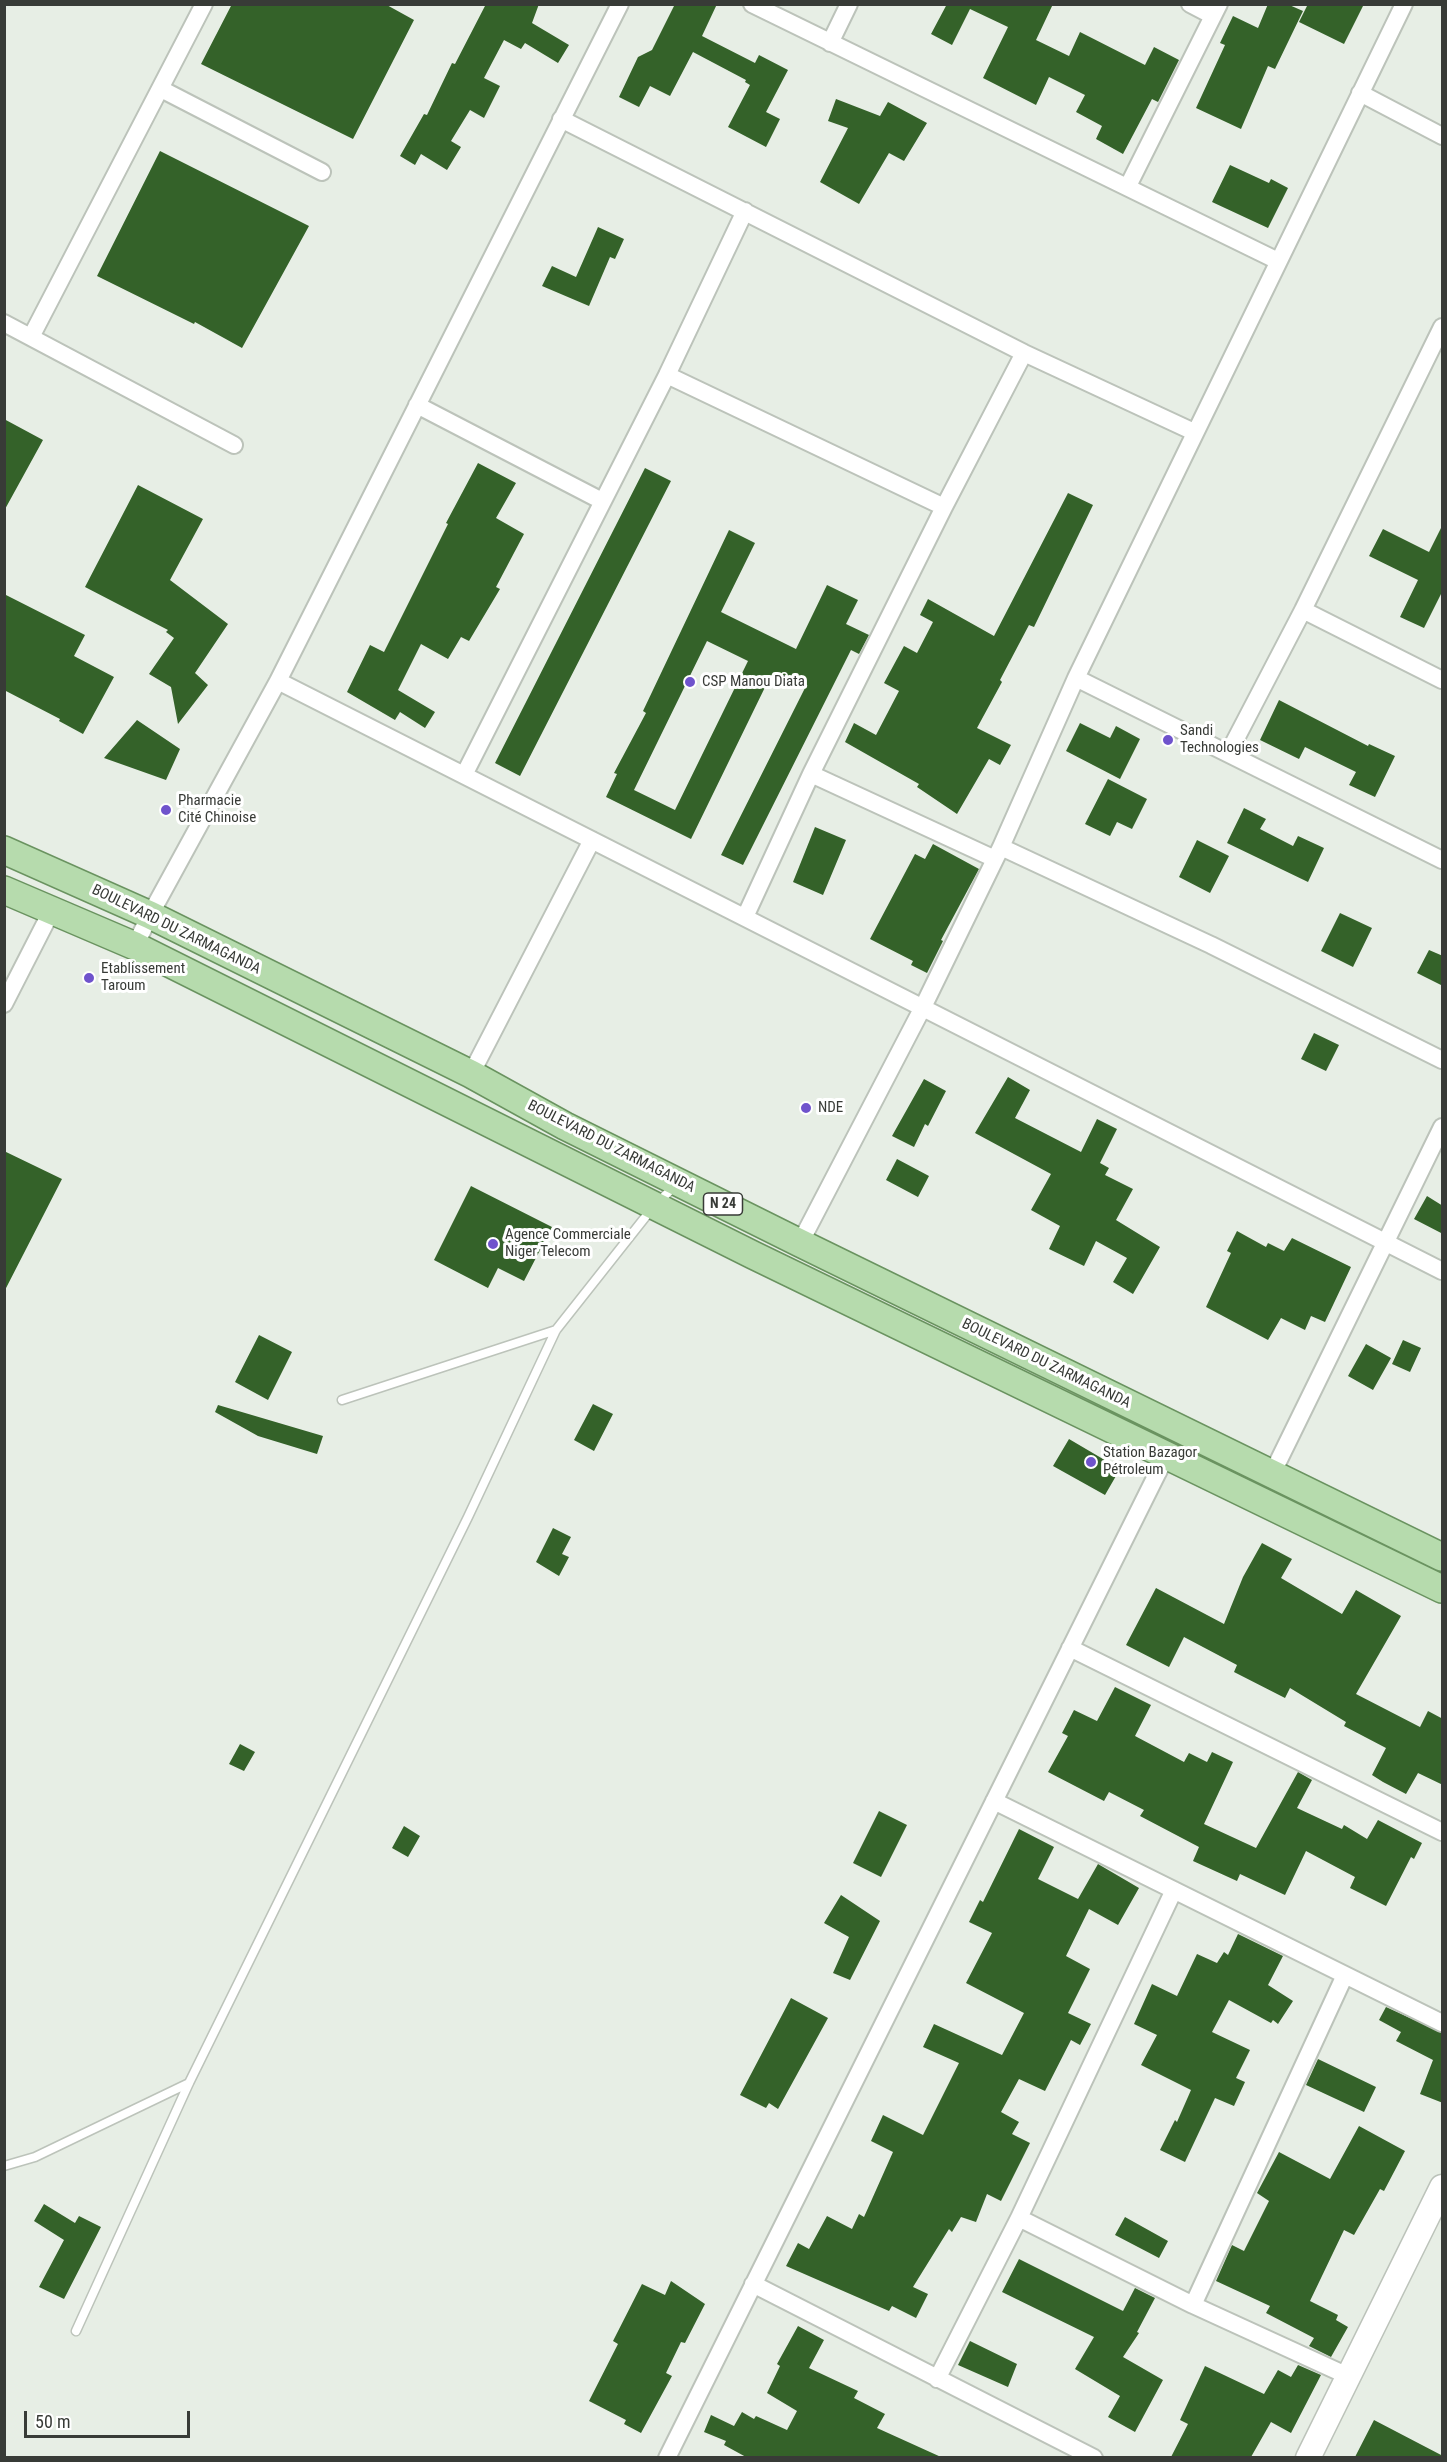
<!DOCTYPE html>
<html>
<head>
<meta charset="utf-8">
<style>
	body { margin:0 }
	#map { position:relative; width:1447px; height:2462px; overflow:hidden; background:#e7eee5; font-family:"Roboto Condensed",sans-serif }
	canvas { display:block }
	.frame { position:absolute; inset:0; border:6px solid #383b37; pointer-events:none }
	.scale { position:absolute; left:24px; top:2411px; width:166px; height:27px; box-sizing:border-box; border:3px solid #383b37; border-top:0; padding-left:8px; font-size:18px; line-height:21px; white-space:nowrap; color:#383b37; -webkit-text-stroke:4px #fff; paint-order:stroke }
</style>
</head>
<body>
<div id="map">
<canvas width="1447" height="2462"></canvas>
<div class="frame"></div>
<div class="scale">50 m</div>
</div>
<script>
const c = document.querySelector('canvas').getContext('2d');
c.lineJoin = 'round';
function fill(path, color) {
  c.fillStyle = color;
  c.fill(path, 'evenodd');
}
function shape(rows) {
  const path = new Path2D();
  for (const r of rows) {
    path.moveTo(r[0], r[1]);
    for (let i = 2; i < r.length; i += 2) path.lineTo(r[i], r[i + 1]);
  }
  return path;
}
function strokePath(path, color, width, dash) {
  c.strokeStyle = color;
  c.lineWidth = width;
  c.lineCap = dash ? 'butt' : 'round';
  c.setLineDash(dash || []);
  c.stroke(path);
}
function label(font, color, halo, rows, align = 'center') {
  c.font = font + ' "Roboto Condensed",sans-serif';
  c.lineWidth = 6;
  c.setLineDash([]);
  c.textBaseline = 'middle';
  c.strokeStyle = halo;
  c.fillStyle = color;
  for (const [text, x, y, turn = 0] of rows) {
    c.save();
    c.translate(x, y);
    c.rotate((+turn || 0) * Math.PI / 180);
    c.textAlign = isNaN(turn) ? turn : align;
    if (halo) c.strokeText(text, 0, 0);
    c.fillText(text, 0, 0);
    c.restore();
  }
}
fill(shape([
	[232,4,385,4,414,20,353,139,201,64],
	[486,4,539,4,532,23,569,45,558,63,525,43,521,49,504,40,484,78,500,86,484,118,470,110,451,141,461,147,447,170,421,154,415,165,400,156,424,114,427,115,452,63,455,64],
	[675,4,717,4,702,36,755,63,759,55,788,70,766,112,780,119,766,147,728,127,750,85,745,82,746,80,693,52,670,96,650,86,639,107,619,97,638,57,652,50],
	[947,4,1053,4,1036,40,1069,56,1080,32,1145,65,1154,47,1179,60,1158,102,1152,99,1123,154,1096,139,1102,126,1076,112,1085,95,1049,77,1036,105,983,78,1008,27,970,9,952,45,931,34],
	[1268,4,1287,4,1303,11,1275,69,1268,66,1241,129,1196,108,1225,45,1220,43,1233,16,1258,28],
	[1308,4,1364,4,1344,44,1299,22],
	[836,99,880,116,888,102,927,123,904,161,889,153,859,204,820,182,848,128,828,121],
	[160,151,309,226,242,348,195,322,194,324,97,276],
	[1230,165,1269,183,1271,179,1288,188,1268,228,1212,202],
	[598,227,624,239,615,259,610,257,589,306,542,286,552,266,576,277],
	[4,419,43,440,4,511],
	[478,463,516,483,496,518,524,534,496,587,500,589,469,641,461,637,448,659,421,644,398,690,435,712,425,728,400,712,395,720,347,692,370,645,384,652,448,524,446,523],
	[645,468,671,481,520,776,495,763],
	[138,485,203,519,170,580,228,624,195,673,208,685,178,724,171,687,149,674,174,638,166,632,168,630,85,587],
	[1068,493,1093,505,1034,627,1029,625,1000,680,1002,682,977,728,1011,745,1000,765,989,759,957,814,917,787,919,784,845,742,854,723,876,735,899,691,884,683,904,646,917,653,933,622,920,615,928,599,994,636],
	[1443,524,1443,590,1424,628,1400,617,1418,580,1369,556,1383,529,1429,552],
	[729,530,755,543,721,612,796,649,827,585,858,600,846,624,869,635,859,654,851,650,743,865,721,855,805,688,773,673,770,677,691,839,606,797,617,774,614,773,646,713,643,711],
	[707,641,748,661,675,810,634,790],
	[4,594,85,635,74,656,114,677,83,734,59,721,60,719,4,690],
	[1279,700,1368,746,1369,744,1395,756,1375,797,1349,785,1356,772,1305,747,1299,759,1260,740],
	[137,720,180,749,166,780,104,758],
	[1080,723,1110,738,1116,726,1140,739,1120,779,1066,751],
	[1108,779,1147,799,1132,829,1117,822,1110,836,1085,824],
	[1244,808,1266,819,1260,829,1293,846,1298,836,1324,848,1308,882,1227,843],
	[815,827,846,840,823,895,793,882],
	[1197,840,1229,856,1210,893,1179,877],
	[933,844,979,869,941,940,943,941,927,973,911,965,913,961,870,939,915,854,925,859],
	[1340,913,1372,928,1353,967,1321,951],
	[1429,950,1443,956,1443,986,1417,973],
	[1314,1033,1339,1045,1326,1071,1301,1059],
	[1008,1077,1030,1090,1015,1118,1081,1152,1097,1119,1117,1129,1100,1163,1109,1168,1105,1175,1133,1189,1116,1220,1160,1247,1133,1294,1113,1282,1127,1258,1096,1241,1084,1266,1049,1249,1060,1226,1031,1210,1051,1174,975,1133],
	[924,1079,946,1091,928,1126,925,1124,914,1147,892,1136],
	[4,1151,62,1179,4,1292],
	[897,1159,929,1176,918,1197,886,1180],
	[471,1186,552,1227,524,1281,498,1268,488,1288,434,1260],
	[1427,1196,1443,1206,1443,1234,1414,1219],
	[1237,1231,1266,1247,1268,1243,1284,1251,1292,1238,1351,1267,1325,1322,1311,1316,1305,1330,1281,1318,1268,1340,1206,1307,1231,1253,1227,1251],
	[259,1335,292,1352,268,1400,235,1382],
	[1403,1340,1421,1348,1410,1372,1392,1364],
	[1366,1344,1391,1358,1373,1390,1348,1376],
	[593,1404,613,1414,594,1451,574,1440],
	[218,1405,323,1436,317,1454,258,1436,215,1412],
	[1069,1439,1120,1469,1105,1495,1053,1466],
	[553,1528,571,1537,562,1554,569,1557,559,1576,536,1562],
	[1262,1543,1292,1559,1281,1578,1342,1614,1356,1590,1401,1616,1356,1694,1420,1727,1428,1711,1443,1719,1443,1785,1418,1773,1406,1794,1383,1782,1372,1775,1386,1748,1344,1726,1346,1722,1290,1688,1285,1698,1234,1672,1237,1665,1184,1637,1169,1667,1126,1645,1156,1588,1224,1624,1243,1577],
	[1115,1687,1151,1705,1135,1736,1184,1762,1189,1753,1207,1762,1212,1752,1233,1762,1204,1824,1256,1848,1298,1772,1312,1780,1297,1808,1342,1829,1344,1825,1367,1839,1378,1820,1422,1843,1414,1859,1411,1857,1386,1906,1350,1888,1355,1877,1306,1851,1285,1895,1240,1874,1237,1881,1193,1861,1199,1847,1140,1816,1144,1810,1109,1792,1104,1801,1048,1772,1068,1736,1062,1733,1074,1710,1097,1721],
	[240,1744,255,1752,244,1771,229,1764],
	[879,1811,907,1825,881,1877,853,1863],
	[404,1826,420,1836,408,1857,392,1848],
	[1019,1829,1054,1847,1038,1879,1078,1899,1098,1864,1139,1888,1118,1925,1089,1909,1066,1956,1090,1969,1068,2013,1091,2024,1080,2045,1071,2040,1045,2091,1019,2079,1001,2112,1019,2122,1012,2134,1030,2143,1001,2201,987,2194,976,2222,961,2217,952,2232,949,2229,913,2287,928,2294,916,2318,892,2306,889,2311,786,2266,798,2243,809,2249,827,2216,852,2229,859,2214,864,2217,893,2152,871,2141,883,2115,923,2135,959,2063,923,2047,934,2024,1002,2055,1024,2013,966,1983,992,1933,969,1922,980,1900,983,1902],
	[841,1895,880,1921,850,1980,833,1973,849,1937,824,1923],
	[1238,1934,1283,1956,1268,1985,1293,2001,1278,2024,1273,2020,1271,2023,1229,2000,1212,2032,1250,2050,1236,2078,1245,2082,1234,2106,1215,2098,1185,2162,1160,2150,1175,2120,1177,2122,1191,2090,1141,2065,1157,2035,1134,2024,1152,1984,1177,1996,1197,1954,1217,1963,1224,1952,1228,1955],
	[791,1998,828,2018,778,2109,769,2103,766,2108,740,2095],
	[1386,2007,1443,2033,1443,2103,1420,2094,1433,2060,1396,2041,1401,2032,1379,2020],
	[1318,2059,1376,2087,1364,2112,1306,2085],
	[1359,2126,1405,2151,1384,2191,1380,2189,1354,2235,1344,2230,1310,2301,1338,2315,1336,2320,1348,2327,1331,2357,1309,2346,1314,2338,1266,2313,1270,2306,1216,2281,1232,2245,1244,2251,1269,2201,1257,2193,1279,2152,1330,2179],
	[44,2204,75,2223,79,2216,101,2227,64,2299,39,2287,64,2240,34,2221],
	[1125,2217,1168,2241,1159,2258,1115,2235],
	[1019,2259,1123,2311,1135,2288,1155,2298,1137,2332,1139,2333,1123,2357,1163,2380,1135,2432,1108,2417,1120,2396,1075,2369,1094,2337,1002,2292],
	[671,2281,705,2304,685,2343,681,2342,666,2373,672,2376,641,2433,624,2424,626,2420,589,2401,618,2344,613,2341,642,2284,665,2295],
	[798,2326,824,2340,809,2368,858,2391,854,2398,885,2414,877,2428,941,2457,746,2457,724,2445,726,2441,704,2432,711,2415,734,2426,742,2412,754,2419,756,2416,787,2430,797,2411,767,2393,780,2366,777,2364],
	[970,2341,1017,2364,1008,2387,958,2365],
	[1298,2365,1321,2375,1291,2433,1271,2422,1251,2457,1171,2457,1188,2424,1180,2420,1205,2366,1264,2394,1278,2370,1291,2377],
	[1374,2420,1443,2456,1443,2457,1355,2457]
]), '#346229');
const lane = shape([
	[342,1400,556,1330],
	[4,2166,35,2157,189,2083],
	[76,2331,189,2083,468,1517,556,1330,654,1206,676,1185]
]);
const street = shape([
	[752,4,1278,261],
	[1190,4,1213,16],
	[830,43,849,4],
	[161,89,322,172],
	[1360,93,1442,136],
	[561,119,1024,353,1194,432],
	[1128,186,1219,4],
	[4,323,234,445],
	[31,337,204,4],
	[667,375,944,507],
	[417,405,602,501],
	[1303,610,1442,680],
	[1076,678,1442,860],
	[278,681,1442,1271],
	[1229,752,1303,610,1442,327],
	[811,774,995,859],
	[464,775,667,375,745,211],
	[1001,847,1211,945,1442,1060],
	[745,917,811,774,944,507,1024,353],
	[135,946,150,915,278,681,620,4],
	[4,1004,51,912],
	[471,1074,592,840],
	[800,1243,923,1007,1001,847,1076,678,1404,4],
	[1272,1474,1442,1127],
	[1070,1648,1442,1832],
	[994,1801,1442,2023],
	[1019,2218,1193,2305,1348,2376],
	[753,2284,1094,2458],
	[1193,2305,1345,1975],
	[937,2379,1019,2218,1174,1890],
	[667,2458,1166,1456]
]);
const secondary = shape([
	[1308,2458,1442,2187]
]);
const primary = shape([
	[4,850,150,915,471,1074,565,1126,800,1243,1442,1557],
	[4,890,135,946,753,1255,1442,1589]
]);
strokePath(lane, '#bcc3ba', 11);
strokePath(street, '#bcc3ba', 20);
strokePath(secondary, '#bcc3ba', 27);
strokePath(primary, '#6a9360', 30);
strokePath(lane, '#fff', 8);
strokePath(street, '#fff', 16);
strokePath(secondary, '#fff', 24);
strokePath(primary, '#b6dbad', 27);
for (const [x, y, r, color] of [
	[690,682,6,"#6f53cc"],
	[1168,740,6,"#6f53cc"],
	[166,810,6,"#6f53cc"],
	[89,978,6,"#6f53cc"],
	[806,1108,6,"#6f53cc"],
	[493,1244,6,"#6f53cc"],
	[1091,1462,6,"#6f53cc"]
]) {
  const dot = new Path2D();
  dot.arc(x, y, r, 0, 2 * Math.PI);
  c.fillStyle = color;
  c.fill(dot);
  strokePath(dot, '#fff', 2);
}
for (const [x, y, w] of [
	[723,1204,39]
]) {
  const box = new Path2D();
  box.roundRect(x - w / 2, y - 11, w, 22, 4.5);
  c.fillStyle = '#fff';
  c.fill(box);
  strokePath(box, '#383b37', 1.5);
}
label('bold 14px', '#383b37', null, [
	["N 24",723,1204]
]);
label('15px', '#383b37', '#fff', [
	["CSP Manou Diata",702,682],
	["Sandi",1180,731],
	["Technologies",1180,748],
	["Pharmacie",178,801],
	["Cité Chinoise",178,818],
	["Etablissement",101,969],
	["Taroum",101,986],
	["NDE",818,1108],
	["Agence Commerciale",505,1235],
	["Niger Telecom",505,1252],
	["Station Bazagor",1103,1453],
	["Pétroleum",1103,1470]
], 'left');
label('15px', '#383b37', '#fff', [
	["BOULEVARD DU ZARMAGANDA",176,930,26],
	["BOULEVARD DU ZARMAGANDA",611,1147,27],
	["BOULEVARD DU ZARMAGANDA",1046,1364,26]
]);
</script>
</body>
</html>
